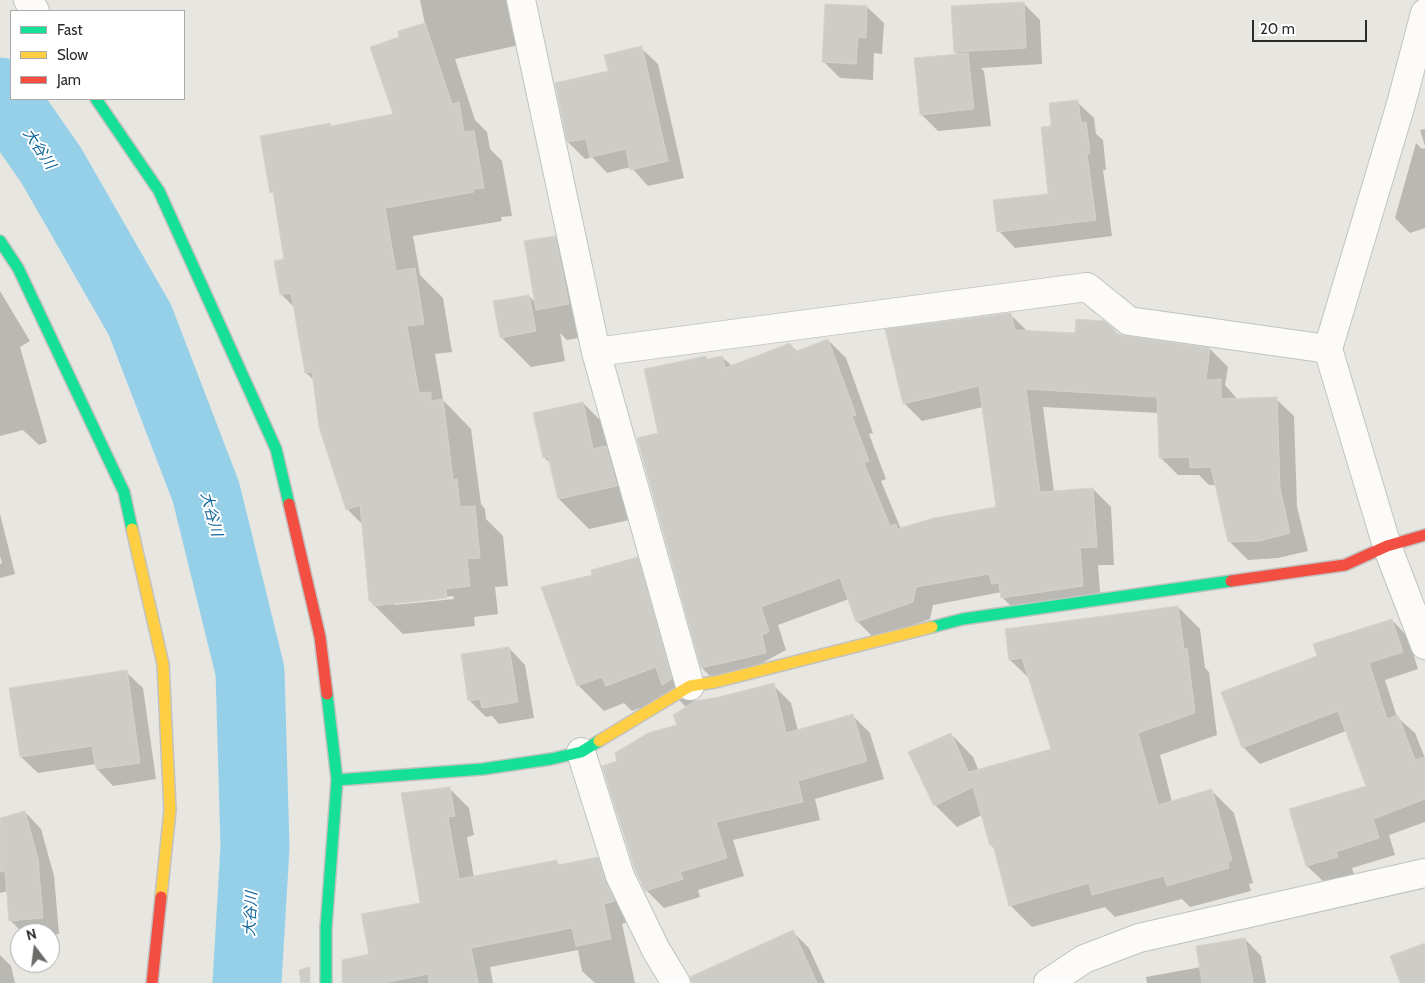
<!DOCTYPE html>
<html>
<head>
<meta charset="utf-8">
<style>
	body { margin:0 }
	#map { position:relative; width:1425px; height:983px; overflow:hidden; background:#e8e6e0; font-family:Cabin,sans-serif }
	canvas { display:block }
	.legend { position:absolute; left:10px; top:10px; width:175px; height:90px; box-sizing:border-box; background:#fff; border:1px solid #aaa; margin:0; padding:6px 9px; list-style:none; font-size:15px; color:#2b2b2b }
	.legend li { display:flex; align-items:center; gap:10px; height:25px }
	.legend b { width:25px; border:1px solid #aaa }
	.north { position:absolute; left:10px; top:923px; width:50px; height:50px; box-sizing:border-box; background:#fff; border:1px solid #aaa; border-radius:50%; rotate:345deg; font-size:14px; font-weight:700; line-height:20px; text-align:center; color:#2b2b2b }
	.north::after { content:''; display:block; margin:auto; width:18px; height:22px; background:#6d6c6a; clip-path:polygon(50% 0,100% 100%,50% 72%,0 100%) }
	.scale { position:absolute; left:1252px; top:20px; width:115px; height:22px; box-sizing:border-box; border:2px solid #2b2b2b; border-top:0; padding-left:6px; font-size:15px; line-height:18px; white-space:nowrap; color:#2b2b2b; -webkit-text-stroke:4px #fff; paint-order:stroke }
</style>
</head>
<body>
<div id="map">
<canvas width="1425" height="983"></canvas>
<ul class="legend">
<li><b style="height:6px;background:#16e098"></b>Fast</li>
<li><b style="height:6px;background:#ffcf43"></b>Slow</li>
<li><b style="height:6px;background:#f24e42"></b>Jam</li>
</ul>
<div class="north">N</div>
<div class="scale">20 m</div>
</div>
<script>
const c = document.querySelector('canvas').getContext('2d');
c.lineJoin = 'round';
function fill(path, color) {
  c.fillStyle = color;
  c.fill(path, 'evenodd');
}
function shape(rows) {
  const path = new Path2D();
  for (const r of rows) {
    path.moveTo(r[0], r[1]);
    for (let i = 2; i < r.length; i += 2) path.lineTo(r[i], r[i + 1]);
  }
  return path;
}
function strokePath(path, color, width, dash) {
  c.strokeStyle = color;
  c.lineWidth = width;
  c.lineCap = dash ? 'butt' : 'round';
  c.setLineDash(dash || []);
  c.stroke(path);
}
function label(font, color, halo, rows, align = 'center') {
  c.font = font + ' Cabin,"Noto Sans JP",sans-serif';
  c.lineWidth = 4;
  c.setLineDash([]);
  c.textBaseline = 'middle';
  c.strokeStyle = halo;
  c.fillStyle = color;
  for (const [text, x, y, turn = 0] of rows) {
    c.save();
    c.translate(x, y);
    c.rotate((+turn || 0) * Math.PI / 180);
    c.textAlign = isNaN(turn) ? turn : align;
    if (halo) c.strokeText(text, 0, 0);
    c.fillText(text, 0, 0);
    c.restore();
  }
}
fill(shape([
	[420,0,523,0,533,42,455,59,475,120,487,132,490,149,502,161,512,216,501,217,502,221,413,236,420,275,443,298,452,352,435,354,443,400,471,429,481,504,485,509,486,519,503,536,508,586,495,587,498,614,474,617,475,626,403,634,370,601,363,525,347,509,314,380,306,373,295,308,281,294,286,260,275,195,272,192,332,127,395,115,401,37,425,24],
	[453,596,454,599,394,605,394,602],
	[1023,3,1040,20,1042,64,981,68,984,71,991,126,938,131,921,114,959,55,955,52],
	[867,7,884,23,882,54,874,53,873,80,840,78,824,62],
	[641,48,658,64,684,178,648,186,631,167,607,173,592,157,585,159,568,142,556,84,609,72],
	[1077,102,1094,118,1096,134,1103,140,1106,170,1103,170,1112,236,1015,248,999,231,1049,195],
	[1425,129,1425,146,1420,130],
	[1416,143,1422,149,1425,148,1425,228,1410,233,1395,218],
	[555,237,585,268,599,334,567,340,560,333,565,361,531,367,501,337,529,296,536,303],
	[0,291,30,341,20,347,47,442,39,445,23,430,0,436],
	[1010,314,1028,332,1076,334,1115,331,1119,336,1210,349,1228,367,1225,385,1238,400,1276,399,1294,416,1297,507,1308,551,1278,558,1248,560,1230,542,1216,485,1209,485,1199,475,1178,475,1160,457,1159,413,1043,407,1054,492,1093,489,1111,507,1114,565,1098,565,1101,604,1020,615,1002,597,1002,592,933,605,930,619,875,639,857,621,849,599,778,625,786,650,720,686,702,668,638,439,659,434,708,360,722,357,732,366,790,344,797,352,828,340,846,358,873,433,869,434,886,479,881,481,901,529,997,508,983,407,922,421,904,403],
	[583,403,613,433,647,516,589,529,559,499,551,464,544,457],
	[0,514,15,574,0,578,0,564,2,563,0,556],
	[637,559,663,584,696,702,719,698,773,685,791,703,798,731,852,715,870,733,884,779,815,799,820,820,733,840,744,876,698,890,700,897,664,908,646,890,619,762,679,726,687,708,674,695,632,711,624,703,604,711,578,685,593,576],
	[1178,607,1200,629,1205,668,1209,672,1217,735,1160,755,1172,802,1211,790,1234,813,1253,883,1249,884,1251,891,1190,907,1182,899,1115,917,1105,907,1032,927,1010,905,995,850,991,845,982,815,957,827,935,805,951,734,973,757,979,771,1053,750,1031,680,1010,660],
	[1392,620,1408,637,1418,669,1385,680,1397,717,1415,733,1425,758,1425,822,1389,835,1395,855,1352,868,1354,874,1324,882,1307,866,1367,787,1346,731,1260,764,1243,747,1319,657],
	[509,648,525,665,534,718,499,724,492,716,486,717,470,701],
	[126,672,143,688,156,779,113,786,97,769,96,764,38,773,21,757],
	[449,788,469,808,474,835,467,837,474,878,556,862,561,866,597,858,617,878,633,920,622,924,635,983,595,983,582,971,578,950,490,967,493,983,361,983,370,955,422,904],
	[25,812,41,829,54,876,59,934,23,933,10,920,8,891,0,893,0,819],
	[793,932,809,948,825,983,693,983],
	[1245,939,1261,956,1266,983,1147,983,1146,977,1201,967],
	[0,955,11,966,15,983,0,983]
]), '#0003');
strokePath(shape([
	[0,92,51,165,140,320,206,492,250,671,255,847,247,983]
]), '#96d0e8', 69);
const building = shape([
	[1024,2,1026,48,954,52,951,6,1024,2],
	[825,4,867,6,866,38,858,37,856,64,822,62,825,4],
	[425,23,452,104,459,102,464,132,474,131,484,188,473,189,474,192,385,208,396,271,415,268,424,324,407,326,419,393,431,392,431,401,443,399,453,480,457,479,460,507,475,506,480,558,467,559,470,586,446,589,447,598,373,606,373,601,369,601,360,505,346,510,319,427,312,372,305,373,291,293,280,295,274,261,284,259,273,192,270,193,260,136,330,123,331,126,393,114,370,47,399,37,398,31,425,23],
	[642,46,668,161,630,170,626,149,590,157,586,139,567,142,555,83,608,71,604,55,642,46],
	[968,53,974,109,920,115,914,58,968,53],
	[1078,100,1081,123,1086,122,1090,153,1087,154,1096,220,997,232,993,200,1048,194,1041,127,1051,126,1049,103,1078,100],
	[555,236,569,304,536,310,524,241,555,236],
	[529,295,536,331,500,338,493,301,529,295],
	[1011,313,1015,330,1075,333,1076,319,1104,321,1115,330,1115,333,1127,336,1210,348,1206,380,1221,379,1221,399,1277,397,1280,488,1290,533,1260,541,1228,542,1211,467,1190,468,1189,457,1159,458,1157,397,1026,389,1040,492,1093,488,1097,547,1080,548,1083,586,1001,598,999,583,992,584,989,574,916,587,913,602,856,622,840,578,761,607,769,632,762,635,766,653,701,668,637,438,658,433,644,369,706,356,707,359,723,356,725,368,790,343,794,352,828,339,856,415,852,416,869,461,864,463,890,526,896,524,897,529,934,518,996,507,979,386,903,404,885,329,1011,313],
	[583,402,593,449,606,446,617,486,558,499,548,457,543,458,533,413,583,402],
	[638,557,672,679,662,685,656,667,606,686,602,677,577,686,541,587,592,575,591,570,638,557],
	[1178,606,1184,649,1187,648,1195,713,1138,733,1158,805,1212,789,1232,860,1228,862,1229,868,1167,886,1164,876,1092,895,1089,883,1009,906,993,845,990,846,973,787,934,806,908,752,951,733,970,776,969,772,1051,749,1022,658,1009,660,1005,629,1178,606],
	[1392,619,1403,652,1369,663,1387,719,1398,715,1415,760,1425,757,1425,799,1373,819,1379,838,1336,852,1338,857,1306,866,1289,809,1366,786,1338,711,1242,748,1221,692,1317,656,1313,644,1392,619],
	[509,647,518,702,482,708,480,699,468,701,461,654,509,647],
	[127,670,140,763,96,769,92,746,20,757,9,688,127,670],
	[774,683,786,733,853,714,867,761,798,781,803,802,716,822,727,858,680,872,683,879,645,891,635,870,602,766,617,761,615,753,648,733,677,725,673,715,695,701,719,697,774,683],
	[450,787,455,816,448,817,459,879,557,860,558,865,598,857,605,881,615,901,604,904,611,939,576,946,572,928,471,948,478,983,429,983,428,974,383,983,342,983,342,960,369,954,361,914,420,903,401,793,450,787],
	[25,811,38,859,43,918,9,921,5,871,0,872,0,818,25,811],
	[793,930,817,983,692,983,690,977,793,930],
	[1245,938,1253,983,1202,983,1196,946,1245,938],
	[1425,943,1425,983,1400,983,1390,956,1425,943],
	[310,967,310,983,301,983,299,970,310,967]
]);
fill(building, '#cdccc7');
strokePath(building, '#d3d2cd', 1);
const street = shape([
	[28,0,35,11],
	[521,0,596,352,690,686],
	[1425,13,1401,104,1328,349,1387,546,1425,645],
	[596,352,1087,287,1129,321,1328,349],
	[581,752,620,876,656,950,676,983],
	[1048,983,1084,959,1139,938,1425,873]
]);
const fast = shape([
	[96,99,159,191,276,449,289,504],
	[0,241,18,268,124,492,132,529],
	[932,627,963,619,1231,581],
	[337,780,483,769,551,759,581,752,599,741],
	[326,983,326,928,337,780,327,694]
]);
const slow = shape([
	[132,529,163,664,170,810,161,897],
	[599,741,690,686,715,682,932,627]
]);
const jam = shape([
	[289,504,320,637,327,694],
	[1231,581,1345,565,1387,546,1425,535],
	[152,983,161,897]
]);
strokePath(street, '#c2c2c1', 30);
strokePath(fast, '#c2c2c1', 14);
strokePath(slow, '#c2c2c1', 14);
strokePath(jam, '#c2c2c1', 14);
strokePath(street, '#fcfbfa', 28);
strokePath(fast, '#16e098', 11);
strokePath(slow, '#ffcf43', 11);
strokePath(jam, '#f24e42', 11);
label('italic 15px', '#106599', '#fff', [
	["大谷川",39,149,56],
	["大谷川",211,514,75],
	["大谷川",251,914,-87]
]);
</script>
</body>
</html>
